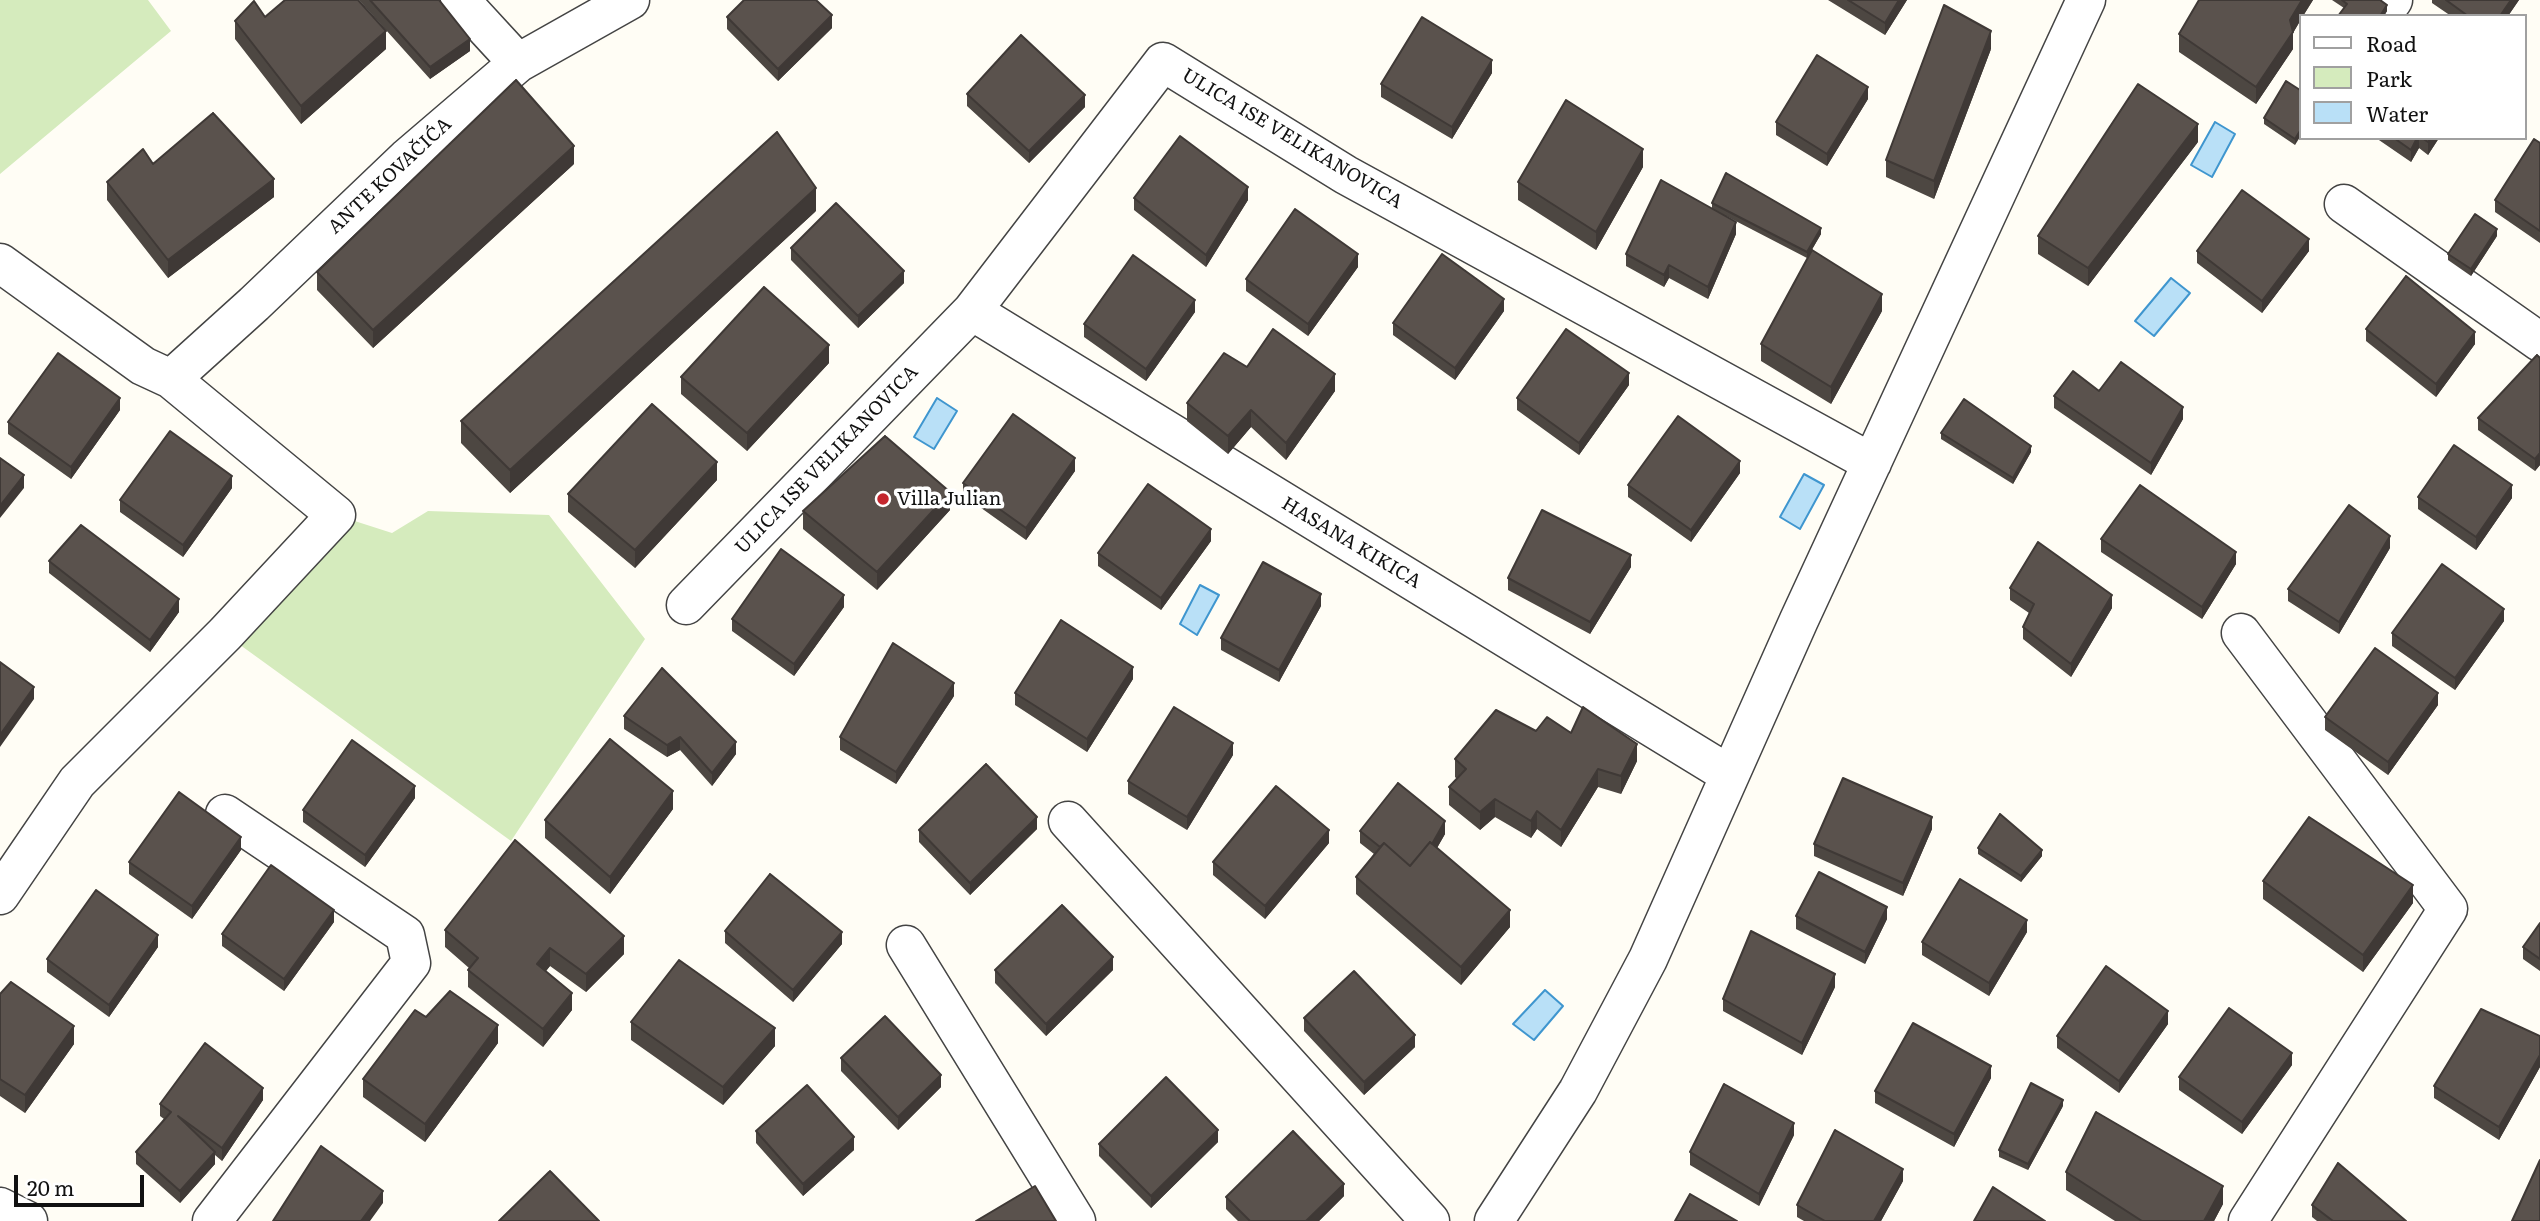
<!DOCTYPE html>
<html>
<head>
<meta charset="utf-8">
<style>
	body { margin:0 }
	#map { position:relative; width:2540px; height:1221px; overflow:hidden; background:#fffdf5; font-family:Literata,serif }
	canvas { display:block }
	.legend { position:absolute; left:2299px; top:14px; width:228px; height:126px; box-sizing:border-box; background:#fff; border:2px solid #a0a0a0; margin:0; padding:9px 12px; list-style:none; font-size:21px; color:#111 }
	.legend li { display:flex; align-items:center; gap:14px; height:35px }
	.legend b { width:35px; border:2px solid #a0a0a0 }
	.scale { position:absolute; left:14px; top:1175px; width:130px; height:32px; box-sizing:border-box; border:4px solid #111; border-top:0; padding-left:9px; font-size:21px; line-height:24px; white-space:nowrap; color:#111; -webkit-text-stroke:5px #fff; paint-order:stroke }
</style>
</head>
<body>
<div id="map">
<canvas width="2540" height="1221"></canvas>
<ul class="legend">
<li><b style="height:9px;background:#fff"></b>Road</li>
<li><b style="height:19px;background:#d5ebbd"></b>Park</li>
<li><b style="height:19px;background:#b9e0f7"></b>Water</li>
</ul>
<div class="scale">20 m</div>
</div>
<script>
const c = document.querySelector('canvas').getContext('2d');
c.lineJoin = 'round';
function fill(path, color) {
  c.fillStyle = color;
  c.fill(path, 'evenodd');
}
function shape(rows) {
  const path = new Path2D();
  for (const r of rows) {
    path.moveTo(r[0], r[1]);
    for (let i = 2; i < r.length; i += 2) path.lineTo(r[i], r[i + 1]);
  }
  return path;
}
function strokePath(path, color, width, dash) {
  c.strokeStyle = color;
  c.lineWidth = width;
  c.lineCap = dash ? 'butt' : 'round';
  c.setLineDash(dash || []);
  c.stroke(path);
}
function label(font, color, halo, rows, align = 'center') {
  c.font = font + ' Literata,serif';
  c.lineWidth = 7;
  c.setLineDash([]);
  c.textBaseline = 'middle';
  c.strokeStyle = halo;
  c.fillStyle = color;
  for (const [text, x, y, turn = 0] of rows) {
    c.save();
    c.translate(x, y);
    c.rotate((+turn || 0) * Math.PI / 180);
    c.textAlign = isNaN(turn) ? turn : align;
    if (halo) c.strokeText(text, 0, 0);
    c.fillText(text, 0, 0);
    c.restore();
  }
}
fill(shape([
	[0,0,148,0,171,31,0,174],
	[428,511,549,515,645,639,511,841,225,634,336,515,392,533]
]), '#d5ebbd');
const water = shape([
	[2215,122,2235,134,2212,177,2191,165,2215,122],
	[2171,278,2190,293,2154,336,2135,321,2171,278],
	[937,398,957,411,934,449,914,437,937,398],
	[1804,474,1824,485,1800,529,1780,517,1804,474],
	[1200,585,1219,595,1197,635,1180,624,1200,585],
	[1545,990,1563,1006,1534,1040,1513,1024,1545,990]
]);
fill(water, '#b9e0f7');
strokePath(water, '#3f96cf', 2);
const minor = shape([
	[460,0,518,63],
	[2390,4,2393,0],
	[2344,204,2540,342],
	[0,263,143,366,171,379,336,515,225,634,77,782,0,895],
	[972,311,1730,775],
	[171,379,254,304,407,158,518,63,630,0],
	[686,605,972,311,1163,62,1346,175,1872,463],
	[2241,633,2448,909,2248,1221],
	[1068,821,1430,1221],
	[906,945,1076,1221],
	[0,1207,28,1221],
	[212,1221,411,963,405,935,225,814],
	[1494,1221,1578,1091,1648,959,1799,620,2086,0]
]);
strokePath(minor, '#444', 41);
strokePath(minor, '#fff', 38);
fill(shape([
	[359,0,439,0,470,51,430,79],
	[1828,0,1907,0,1885,35],
	[2199,0,2313,0,2303,16,2300,16,2300,21,2293,33,2293,49,2256,104,2179,52,2179,34],
	[2332,0,2380,0,2387,11,2384,16,2338,16,2344,8],
	[2432,0,2519,0,2508,16,2451,16,2432,3],
	[265,17,386,49,301,124,235,39,235,21],
	[727,17,832,28,778,81,727,29],
	[1991,49,1934,199,1886,177,1886,160],
	[1492,73,1452,139,1381,97,1381,84],
	[2300,90,2295,145,2264,124,2264,118],
	[967,94,1085,107,1029,163,967,106],
	[1868,99,1827,166,1776,135,1776,122],
	[2376,138,2439,138,2428,155,2419,148,2411,162],
	[2198,142,2088,286,2038,254,2038,236],
	[2540,143,2540,243,2495,212,2495,200],
	[153,164,274,197,168,278,107,200,107,182],
	[574,164,373,348,317,290,317,272],
	[1643,167,1596,250,1518,200,1518,182],
	[1134,198,1248,200,1206,267,1134,210],
	[1712,203,1821,234,1807,258,1726,216,1736,234,1708,299,1669,278,1664,287,1626,266,1626,254,1712,208],
	[816,211,510,493,461,443,461,421],
	[2497,236,2471,276,2448,260,2448,254],
	[791,248,904,283,858,328,791,260],
	[2197,251,2309,251,2262,313,2197,263],
	[1358,267,1308,336,1246,291,1246,279],
	[1504,311,1455,380,1393,335,1393,323],
	[1882,311,1831,404,1761,361,1761,344],
	[1195,312,1146,381,1084,337,1084,324],
	[2366,329,2475,344,2436,397,2366,341],
	[2540,358,2540,465,2535,471,2478,430,2478,418],
	[829,363,747,451,681,394,681,377],
	[1247,367,1335,391,1286,460,1251,427,1228,454,1187,421,1187,403],
	[1629,385,1579,455,1517,410,1517,398],
	[2054,396,2183,419,2151,475,2054,408],
	[120,410,71,479,8,434,8,422],
	[1941,433,2031,452,2013,484,1941,439],
	[1075,471,1026,540,963,495,963,483],
	[1740,473,1691,542,1628,497,1628,485],
	[717,480,635,568,568,512,568,494],
	[232,488,183,557,120,512,120,500],
	[2418,497,2512,498,2476,550,2418,509],
	[950,510,877,590,803,529,803,511],
	[2101,539,2236,564,2202,619,2101,552],
	[1211,541,1161,610,1098,566,1098,553],
	[2390,548,2339,634,2288,601,2288,589],
	[49,561,179,612,150,652,49,573],
	[1631,567,1590,634,1508,590,1508,578],
	[2010,588,2112,608,2071,677,2023,639,2023,627,2029,613,2010,600],
	[1321,606,1279,682,1221,650,1221,638],
	[844,607,794,676,732,631,732,619],
	[2504,621,2455,690,2392,646,2392,633],
	[1133,679,1087,752,1015,705,1015,693],
	[954,696,896,784,840,750,840,737],
	[2438,705,2388,775,2325,730,2325,717],
	[624,716,736,754,712,786,680,750,667,757,624,729],
	[1536,731,1571,733,1637,761,1621,794,1598,787,1561,847,1537,829,1531,838,1495,817,1480,830,1449,805,1449,787,1457,779,1455,777,1455,759],
	[1233,755,1187,830,1128,794,1128,781],
	[415,798,365,867,303,822,303,810],
	[673,809,610,894,545,838,545,820],
	[1037,829,970,895,919,842,919,830],
	[1932,829,1903,896,1814,856,1814,844],
	[1360,831,1445,834,1437,848,1510,927,1461,985,1356,894,1356,877,1374,854,1360,843],
	[1329,843,1265,919,1213,875,1213,862],
	[1978,848,2042,856,2021,882,1978,854],
	[241,850,192,919,129,874,129,862],
	[2263,881,2413,903,2363,972,2263,899],
	[1796,916,1887,919,1865,964,1796,929],
	[334,922,284,991,222,946,222,934],
	[2540,923,2540,971,2523,959,2523,947],
	[445,930,624,954,586,992,550,966,546,971,572,1010,543,1047,468,987,468,970,469,968,445,947],
	[725,931,842,944,793,1002,725,943],
	[2027,932,1989,996,1922,955,1922,942],
	[158,947,109,1017,47,972,47,959],
	[995,970,1113,970,1046,1036,995,983],
	[1835,987,1802,1055,1723,1011,1723,999],
	[0,994,74,1044,25,1113,0,1096],
	[426,1017,498,1043,425,1142,363,1097,363,1079],
	[1304,1018,1415,1047,1364,1095,1304,1031],
	[631,1022,775,1046,723,1105,631,1040],
	[2168,1024,2119,1093,2057,1048,2057,1036],
	[2540,1036,2540,1067,2499,1140,2434,1098,2434,1086],
	[841,1058,941,1087,898,1130,841,1071],
	[2292,1065,2242,1134,2179,1090,2179,1077],
	[1991,1078,1954,1147,1875,1103,1875,1091],
	[263,1100,222,1161,215,1155,215,1164,180,1203,136,1164,136,1152,164,1119,160,1116,160,1104],
	[2063,1106,2028,1170,1999,1157,1999,1150],
	[756,1131,854,1150,803,1196,756,1143],
	[1794,1135,1759,1206,1690,1165,1690,1152],
	[1218,1142,1151,1208,1099,1156,1099,1144],
	[2066,1172,2223,1204,2214,1221,2115,1221,2066,1190],
	[1903,1181,1881,1221,1804,1221,1797,1217,1797,1205],
	[1344,1196,1319,1221,1238,1221,1226,1209,1226,1197],
	[2312,1205,2406,1221,2317,1221,2312,1217]
]), '#4d4742');
fill(shape([
	[1899,0,1907,0,1885,35,1885,23],
	[2302,0,2313,0,2303,16,2300,16,2300,21,2293,33,2293,49,2256,104,2256,87,2290,20],
	[2511,0,2519,0,2508,16,2500,16],
	[2387,5,2387,11,2384,16,2380,16],
	[832,15,832,28,778,81,778,69],
	[386,31,386,49,301,124,301,106],
	[1991,31,1991,49,1934,199,1934,181],
	[470,39,470,51,430,79,430,67],
	[1492,60,1492,73,1452,139,1452,127],
	[1868,87,1868,99,1827,166,1827,154],
	[1085,95,1085,107,1029,163,1029,151],
	[2198,124,2198,142,2088,286,2088,268],
	[2300,131,2300,137,2295,145,2295,139],
	[2417,138,2419,138,2419,148,2411,162,2411,150],
	[2431,138,2439,138,2428,155,2428,142],
	[574,146,574,164,373,348,373,330],
	[1643,149,1643,167,1596,250,1596,232],
	[274,179,274,197,168,278,168,260],
	[1248,187,1248,200,1206,267,1206,255],
	[816,188,816,211,510,493,510,470],
	[1736,222,1736,234,1708,299,1708,287],
	[1821,228,1821,234,1807,258,1807,252],
	[2497,229,2497,236,2471,276,2471,269],
	[2309,239,2309,251,2262,313,2262,301],
	[1358,254,1358,267,1308,336,1308,324],
	[1669,265,1669,278,1664,287,1664,275],
	[904,271,904,283,858,328,858,316],
	[1882,294,1882,311,1831,404,1831,387],
	[1504,299,1504,311,1455,380,1455,368],
	[1195,300,1195,312,1146,381,1146,369],
	[2475,332,2475,344,2436,397,2436,384],
	[829,345,829,363,747,451,747,433],
	[1629,373,1629,385,1579,455,1579,443],
	[1335,374,1335,391,1286,460,1286,443],
	[120,398,120,410,71,479,71,467],
	[2183,407,2183,419,2151,475,2151,463],
	[1251,410,1251,427,1228,454,1228,436],
	[2031,446,2031,452,2013,484,2013,478],
	[2540,453,2540,465,2535,471,2535,459],
	[1075,458,1075,471,1026,540,1026,528],
	[1740,461,1740,473,1691,542,1691,530],
	[717,462,717,480,635,568,635,550],
	[24,475,24,488,0,518,0,506],
	[232,476,232,488,183,557,183,545],
	[2512,485,2512,498,2476,550,2476,537],
	[950,492,950,510,877,590,877,572],
	[1211,529,1211,541,1161,610,1161,598],
	[2390,536,2390,548,2339,634,2339,622],
	[2236,552,2236,564,2202,619,2202,607],
	[1631,555,1631,567,1590,634,1590,622],
	[1321,594,1321,606,1279,682,1279,670],
	[844,595,844,607,794,676,794,664],
	[2112,595,2112,608,2071,677,2071,664],
	[179,599,179,612,150,652,150,640],
	[2504,609,2504,621,2455,690,2455,678],
	[1133,667,1133,679,1087,752,1087,739],
	[954,683,954,696,896,784,896,772],
	[34,687,34,699,0,747,0,735],
	[2438,693,2438,705,2388,775,2388,762],
	[680,737,680,750,667,757,667,745],
	[736,742,736,754,712,786,712,773],
	[1233,743,1233,755,1187,830,1187,817],
	[1637,744,1637,761,1621,794,1621,776],
	[1598,769,1598,787,1561,847,1561,830],
	[415,786,415,798,365,867,365,855],
	[673,791,673,809,610,894,610,877],
	[1495,799,1495,817,1480,830,1480,812],
	[1537,811,1537,829,1531,838,1531,821],
	[1037,817,1037,829,970,895,970,883],
	[1932,817,1932,829,1903,896,1903,883],
	[1445,821,1445,834,1430,860,1410,883],
	[1329,830,1329,843,1265,919,1265,906],
	[241,837,241,850,192,919,192,906],
	[2042,850,2042,856,2021,882,2021,876],
	[2413,885,2413,903,2363,972,2363,955],
	[1887,907,1887,919,1865,964,1865,952],
	[334,910,334,922,284,991,284,979],
	[1510,910,1510,927,1461,985,1461,967],
	[2027,920,2027,932,1989,996,1989,983],
	[842,932,842,944,793,1002,793,990],
	[158,935,158,947,109,1017,109,1005],
	[624,936,624,954,586,992,586,974],
	[550,948,550,966,537,982,537,964],
	[1113,957,1113,970,1046,1036,1046,1024],
	[1835,974,1835,987,1802,1055,1802,1043],
	[572,993,572,1010,543,1047,543,1029],
	[2168,1011,2168,1024,2119,1093,2119,1081],
	[498,1025,498,1043,425,1142,425,1124],
	[74,1026,74,1044,25,1113,25,1095],
	[775,1028,775,1046,723,1105,723,1087],
	[1415,1035,1415,1047,1364,1095,1364,1082],
	[2292,1053,2292,1065,2242,1134,2242,1122],
	[2540,1055,2540,1067,2499,1140,2499,1127],
	[1991,1066,1991,1078,1954,1147,1954,1134],
	[941,1075,941,1087,898,1130,898,1117],
	[263,1088,263,1100,222,1161,222,1148],
	[2063,1100,2063,1106,2028,1170,2028,1164],
	[1794,1123,1794,1135,1759,1206,1759,1194],
	[1218,1130,1218,1142,1151,1208,1151,1196],
	[854,1137,854,1150,803,1196,803,1184],
	[215,1152,215,1164,180,1203,180,1191],
	[1903,1169,1903,1181,1881,1221,1874,1221],
	[1344,1184,1344,1196,1319,1221,1306,1221],
	[2223,1186,2223,1204,2214,1221,2204,1221],
	[383,1191,383,1203,370,1221,361,1221]
]), '#3f3936');
const building = shape([
	[285,0,358,0,386,31,301,106,235,21,254,1,265,17,285,0],
	[370,0,439,0,470,39,430,67,370,0],
	[744,0,816,0,832,15,778,69,727,17,744,0],
	[1848,0,1899,0,1885,23,1848,0],
	[2199,0,2302,0,2290,20,2293,32,2256,87,2179,34,2199,0],
	[2342,0,2380,0,2387,5,2380,16,2338,16,2347,4,2342,0],
	[2446,0,2511,0,2500,16,2468,16,2446,0],
	[1944,5,1991,31,1934,181,1886,160,1944,5],
	[1422,17,1492,60,1452,127,1381,84,1422,17],
	[1021,35,1085,95,1029,151,967,94,1021,35],
	[1817,55,1868,87,1827,154,1776,122,1817,55],
	[516,80,574,146,373,330,317,272,516,80],
	[2286,81,2300,90,2300,131,2295,139,2264,118,2286,81],
	[2138,84,2198,124,2088,268,2038,236,2138,84],
	[1566,100,1643,149,1596,232,1518,182,1566,100],
	[213,113,274,179,168,260,107,182,143,149,153,164,213,113],
	[777,132,816,188,510,470,461,421,777,132],
	[1180,136,1248,187,1206,255,1134,198,1180,136],
	[2394,138,2417,138,2411,150,2394,138],
	[2422,138,2431,138,2428,142,2422,138],
	[2534,139,2540,143,2540,231,2495,200,2534,139],
	[1726,173,1821,228,1807,252,1712,203,1726,173],
	[1661,180,1736,222,1708,287,1669,265,1664,275,1626,254,1661,180],
	[2242,190,2309,239,2262,301,2197,251,2242,190],
	[836,203,904,271,858,316,791,248,836,203],
	[1295,209,1358,254,1308,324,1246,279,1295,209],
	[2475,214,2497,229,2471,269,2448,254,2475,214],
	[1812,250,1882,294,1831,387,1761,344,1812,250],
	[1442,254,1504,299,1455,368,1393,323,1442,254],
	[1133,255,1195,300,1146,369,1084,324,1133,255],
	[2406,276,2475,332,2436,384,2366,329,2406,276],
	[764,287,829,345,747,433,681,377,764,287],
	[1273,329,1335,374,1286,443,1251,410,1228,436,1187,403,1224,353,1247,367,1273,329],
	[1566,329,1629,373,1579,443,1517,398,1566,329],
	[58,353,120,398,71,467,8,422,58,353],
	[2537,355,2540,358,2540,453,2535,459,2478,418,2537,355],
	[2121,362,2183,407,2151,463,2054,396,2073,371,2099,391,2121,362],
	[1964,399,2031,446,2013,478,1941,433,1964,399],
	[652,404,717,462,635,550,568,494,652,404],
	[1013,414,1075,458,1026,528,963,483,1013,414],
	[1678,416,1740,461,1691,530,1628,485,1678,416],
	[170,431,232,476,183,545,120,500,170,431],
	[885,436,950,492,877,572,803,511,885,436],
	[2454,445,2512,485,2476,537,2418,497,2454,445],
	[0,458,24,475,0,506,0,458],
	[1148,484,1211,529,1161,598,1098,553,1148,484],
	[2140,485,2236,552,2202,607,2101,539,2140,485],
	[2349,505,2390,536,2339,622,2288,589,2349,505],
	[1542,510,1631,555,1590,622,1508,578,1542,510],
	[81,525,179,599,150,640,49,561,81,525],
	[2038,542,2112,595,2071,664,2023,627,2034,604,2010,588,2038,542],
	[781,549,844,595,794,664,732,619,781,549],
	[1263,562,1321,594,1279,670,1221,638,1263,562],
	[2442,564,2504,609,2455,678,2392,633,2442,564],
	[1061,620,1133,667,1087,739,1015,693,1061,620],
	[893,643,954,683,896,772,840,737,893,643],
	[2375,648,2438,693,2388,762,2325,717,2375,648],
	[0,662,34,687,0,735,0,662],
	[662,668,736,742,712,773,680,737,667,745,624,716,662,668],
	[1174,707,1233,743,1187,817,1128,781,1174,707],
	[1583,707,1637,744,1621,776,1598,769,1561,830,1537,811,1531,821,1495,799,1480,812,1449,787,1466,769,1455,759,1496,710,1536,731,1547,717,1571,733,1583,707],
	[610,739,673,791,610,877,545,820,610,739],
	[352,740,415,786,365,855,303,810,352,740],
	[986,764,1037,817,970,883,919,830,986,764],
	[1843,778,1932,817,1903,883,1814,844,1843,778],
	[1398,783,1445,821,1432,844,1430,842,1410,866,1384,843,1380,847,1360,831,1398,783],
	[1276,786,1329,830,1265,906,1213,862,1276,786],
	[179,792,241,837,192,906,129,862,179,792],
	[2000,814,2042,850,2021,876,1978,848,2000,814],
	[2309,817,2413,885,2363,955,2263,881,2309,817],
	[515,840,624,936,586,974,550,948,537,964,572,993,543,1029,468,970,478,958,445,930,515,840],
	[1430,842,1510,910,1461,967,1356,877,1384,843,1410,866,1430,842],
	[271,865,334,910,284,979,222,934,271,865],
	[1819,872,1887,907,1865,952,1796,916,1819,872],
	[770,874,842,932,793,990,725,931,770,874],
	[1960,879,2027,920,1989,983,1922,942,1960,879],
	[96,890,158,935,109,1005,47,959,96,890],
	[1062,905,1113,957,1046,1024,995,970,1062,905],
	[2540,923,2540,959,2523,947,2540,923],
	[1751,931,1835,974,1802,1043,1723,999,1751,931],
	[679,960,775,1028,723,1087,631,1022,679,960],
	[2106,966,2168,1011,2119,1081,2057,1036,2106,966],
	[1354,971,1415,1035,1364,1082,1304,1018,1354,971],
	[11,982,74,1026,25,1095,0,1079,0,994,11,982],
	[450,991,498,1025,425,1124,363,1079,415,1010,426,1017,450,991],
	[2229,1008,2292,1053,2242,1122,2179,1077,2229,1008],
	[2481,1009,2540,1036,2540,1055,2499,1127,2434,1086,2481,1009],
	[885,1016,941,1075,898,1117,841,1058,885,1016],
	[1913,1023,1991,1066,1954,1134,1875,1091,1913,1023],
	[205,1043,263,1088,222,1148,178,1116,215,1152,180,1191,136,1152,171,1112,160,1104,205,1043],
	[1166,1077,1218,1130,1151,1196,1099,1144,1166,1077],
	[2031,1083,2063,1100,2028,1164,1999,1150,2031,1083],
	[1724,1084,1794,1123,1759,1194,1690,1152,1724,1084],
	[807,1085,854,1137,803,1184,756,1131,807,1085],
	[2096,1112,2223,1186,2204,1221,2142,1221,2066,1172,2096,1112],
	[1835,1130,1903,1169,1874,1221,1825,1221,1797,1205,1835,1130],
	[1293,1131,1344,1184,1306,1221,1250,1221,1226,1197,1293,1131],
	[321,1146,383,1191,361,1221,273,1221,321,1146],
	[2540,1160,2540,1221,2512,1221,2540,1160],
	[2338,1163,2406,1221,2333,1221,2312,1205,2338,1163],
	[550,1171,599,1221,499,1221,550,1171],
	[1035,1186,1056,1221,976,1221,1035,1186],
	[1993,1187,2045,1221,1974,1221,1993,1187],
	[1690,1194,1737,1221,1675,1221,1690,1194]
]);
fill(building, '#5a524d');
strokePath(building, '#3f3936', 2);
for (const [x, y, r, color] of [
	[883,499,7,"#c4262e"]
]) {
  const dot = new Path2D();
  dot.arc(x, y, r, 0, 2 * Math.PI);
  c.fillStyle = color;
  c.fill(dot);
  strokePath(dot, '#fff', 2.5);
}
label('19px', '#111', '#fff', [
	["ULICA ISE VELIKANOVICA",1292,139,31],
	["ANTE KOVAČIĆA",390,176,-43],
	["ULICA ISE VELIKANOVICA",827,460,-46],
	["HASANA KIKICA",1351,543,31]
]);
label('19px', '#111', '#fff', [
	["Villa Julian",897,499]
], 'left');
</script>
</body>
</html>
